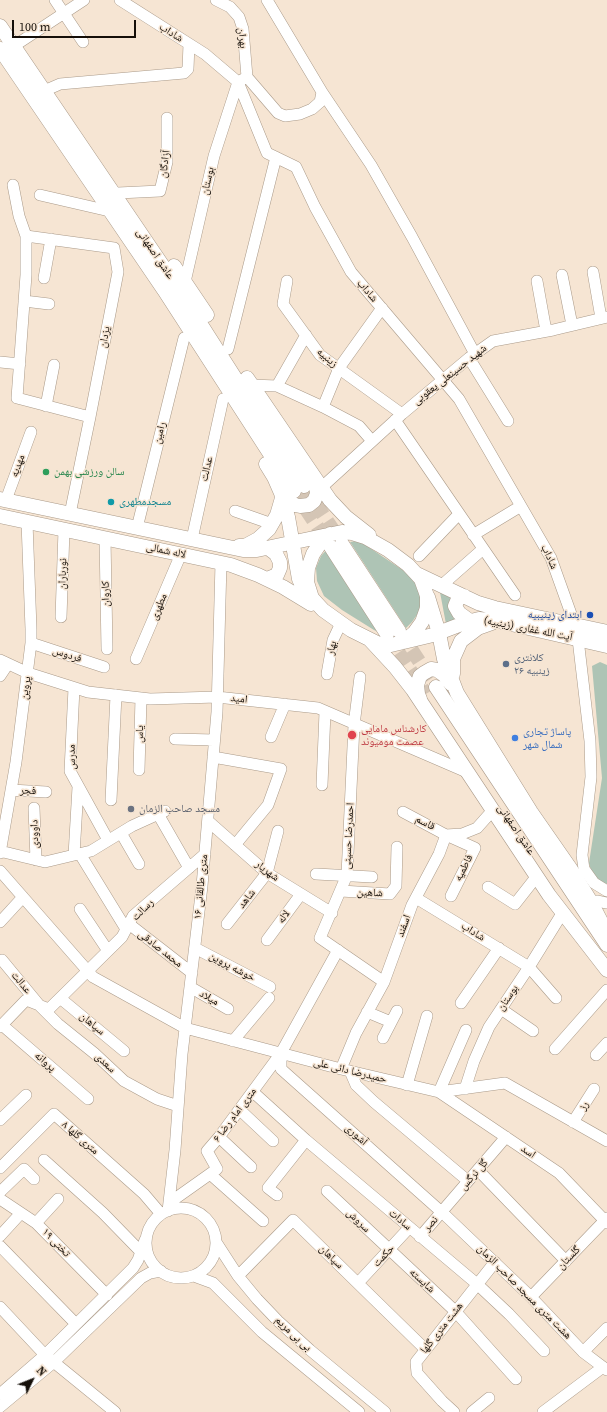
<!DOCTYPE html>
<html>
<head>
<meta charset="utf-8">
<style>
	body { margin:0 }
	#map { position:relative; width:607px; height:1412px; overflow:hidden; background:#f6e5d3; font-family:"Source Serif 4",serif }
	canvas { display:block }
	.north { position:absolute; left:12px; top:1360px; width:40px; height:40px; -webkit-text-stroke:3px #f6e5d3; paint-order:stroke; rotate:47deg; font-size:11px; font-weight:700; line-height:16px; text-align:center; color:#150f09 }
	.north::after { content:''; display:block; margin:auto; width:14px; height:18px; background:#150f09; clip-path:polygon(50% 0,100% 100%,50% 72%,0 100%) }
	.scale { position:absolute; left:12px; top:20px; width:124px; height:18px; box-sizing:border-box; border:2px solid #150f09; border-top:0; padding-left:5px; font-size:12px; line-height:14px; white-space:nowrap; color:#150f09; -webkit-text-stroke:3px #f6e5d3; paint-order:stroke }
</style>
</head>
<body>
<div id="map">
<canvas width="607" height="1412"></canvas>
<div class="north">N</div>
<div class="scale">100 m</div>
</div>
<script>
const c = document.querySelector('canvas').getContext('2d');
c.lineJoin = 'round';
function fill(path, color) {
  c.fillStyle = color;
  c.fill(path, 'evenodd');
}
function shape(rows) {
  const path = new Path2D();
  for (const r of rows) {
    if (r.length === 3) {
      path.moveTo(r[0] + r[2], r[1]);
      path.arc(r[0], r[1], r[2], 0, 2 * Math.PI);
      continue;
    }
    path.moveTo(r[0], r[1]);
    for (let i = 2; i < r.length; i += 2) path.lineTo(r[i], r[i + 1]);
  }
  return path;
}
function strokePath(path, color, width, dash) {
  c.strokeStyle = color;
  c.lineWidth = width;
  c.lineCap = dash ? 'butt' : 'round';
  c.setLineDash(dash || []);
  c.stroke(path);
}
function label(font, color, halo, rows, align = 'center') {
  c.font = font + ' "Source Serif 4","Noto Naskh Arabic",serif';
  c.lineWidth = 3;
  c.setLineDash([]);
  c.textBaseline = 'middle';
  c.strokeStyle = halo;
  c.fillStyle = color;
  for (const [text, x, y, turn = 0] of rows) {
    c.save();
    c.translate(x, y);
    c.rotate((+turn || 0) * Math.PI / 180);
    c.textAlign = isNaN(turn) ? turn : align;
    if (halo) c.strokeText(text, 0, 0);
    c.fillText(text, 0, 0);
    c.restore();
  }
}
fill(shape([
	[356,541,364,544,410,575,418,587,421,599,419,612,412,622,406,628,350,542],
	[328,548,386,636,374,630,342,610,324,596,317,581,316,568,321,556],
	[439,587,455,596,458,620,446,624],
	[600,662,607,665,607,884,601,882,592,874,589,863,602,778,592,666]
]), '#aec4b5');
strokePath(shape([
	[304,486,341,542],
	[294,491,330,546],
	[400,632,436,687],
	[387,635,426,694]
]), '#d4c5b5', 14, [14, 7]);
const minor = shape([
	[55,0,83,42],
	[120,0,205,54,238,82,267,153,296,167,315,207,351,272,459,399,551,558,575,625],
	[267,0,322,92,371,165,412,237,475,354],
	[14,46,84,0],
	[247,77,278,113,285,116,300,114,312,109,320,102,322,92],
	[44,91,60,84,184,73,188,69,189,44],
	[13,185,19,216,26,236,26,275,17,398,90,417],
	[118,193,160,191,167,162,167,118],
	[40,195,105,210],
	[26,236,114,248,118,272,90,417,70,514],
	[593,272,601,318],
	[562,275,572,325],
	[44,278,51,239],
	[287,281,283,304,320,355,402,414],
	[537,281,546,331],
	[185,282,214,156,238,82,247,77,243,29,239,17,230,7,216,0],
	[24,301,49,304],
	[228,349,276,157],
	[469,358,508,421],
	[0,362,20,364],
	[251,385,277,386,323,407,359,426,372,441],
	[277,386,306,335],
	[46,406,54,365],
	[323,407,339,368,382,308],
	[395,420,515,595],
	[322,487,402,414,469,358,493,341,553,330,607,317],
	[6,500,31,432],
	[235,511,272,524],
	[137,528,184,338],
	[473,535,521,506],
	[105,538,107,649],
	[192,539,223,399],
	[419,556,459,514],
	[442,585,483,549],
	[61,617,64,530],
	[578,639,590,741,591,777,582,855,584,869,594,883,607,891],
	[31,643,104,667],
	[136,659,181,554],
	[0,660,28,673,88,692,150,699,217,697,318,708,469,773],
	[327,674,333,640,341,623],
	[0,676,8,664],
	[360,677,354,725,347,875,320,938,384,982],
	[74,688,70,771,108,840],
	[271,737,285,704],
	[175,739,214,740],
	[213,757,281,769,268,805,235,845],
	[139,770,141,698],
	[322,785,325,712],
	[11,790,46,792],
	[111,800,116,695],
	[34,808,36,860],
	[403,812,446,835,475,848,451,896],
	[158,814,189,868],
	[208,821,267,873,332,913],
	[121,833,139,864],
	[0,851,45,862,91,851,132,826,165,811],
	[0,853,16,762,31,643,31,629,27,522],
	[80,854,126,929],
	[74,855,78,787],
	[0,871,93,977,185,1028,341,1069,439,1092,505,1083,607,1141],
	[316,874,372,877],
	[488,887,515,904,537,876],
	[341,891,390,894,396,886,397,847],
	[416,898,529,967,556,998],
	[597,901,607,903],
	[80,909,108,951],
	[0,922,23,897],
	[129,924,192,973],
	[227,924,267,873,278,831],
	[267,940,301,894],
	[195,948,270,987],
	[2,960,40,1006,58,1024,94,1053,124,1081,157,1099,178,1106],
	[190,987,228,1009],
	[60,998,124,1051],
	[461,1003,499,948],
	[501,1009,533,1031],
	[367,1012,391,1022],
	[2,1025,88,1099],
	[0,1027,26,1000,49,1009,122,937,133,916,205,854],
	[466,1030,439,1092,559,1173,607,1223],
	[383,1038,397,1011],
	[233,1041,269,998],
	[555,1049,607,990],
	[281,1053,281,1069,446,1216,531,1297,583,1352,607,1370],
	[596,1055,607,1043],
	[341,1069,356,1033,384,982,412,905,439,854,446,835,462,834,477,828,493,810],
	[350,1071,356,1085,374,1102,468,1181],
	[407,1085,427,1016],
	[465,1089,474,1061,489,1027,529,967,563,912],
	[253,1092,306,1140,477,1284,509,1314,544,1351],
	[240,1110,273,1141],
	[0,1120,26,1095],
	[573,1122,594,1089],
	[219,1137,251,1167],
	[44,1160,103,1213,141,1252],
	[0,1168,54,1114,144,1194,161,1214],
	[478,1170,566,1261],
	[210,1174,263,1221],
	[327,1191,455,1311,516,1379],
	[0,1192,24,1169,34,1179],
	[277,1195,268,1188,306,1140],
	[0,1199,36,1223,107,1295],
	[169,1203,217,1169,207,1151,219,1137,281,1053,338,950],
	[181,1243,35],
	[168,1211,175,1150,182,1054,202,886,217,712,221,563],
	[36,1223,58,1199],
	[0,1236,21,1213],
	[420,1237,506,1137],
	[216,1242,238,1276,257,1299,278,1321,310,1350,385,1412],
	[0,1246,76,1324],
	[194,1276,213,1283,262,1332,359,1412],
	[238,1276,293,1220,425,1349],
	[358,1283,409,1228],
	[531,1297,607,1218],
	[0,1307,45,1355,115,1412],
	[583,1352,607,1328],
	[0,1394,45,1355,133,1268,138,1260,145,1240],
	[0,1407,54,1362,141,1278,150,1273,161,1271],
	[454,1412,442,1401,417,1373,416,1362,495,1262],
	[472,1412,489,1398],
	[543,1412,603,1367]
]);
const major = shape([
	[0,26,177,287,304,486],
	[0,49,164,290,294,491],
	[174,266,207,315],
	[247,378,330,500,346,517,369,535],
	[266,464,274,477,281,493,288,517,299,579,304,590,312,598],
	[281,493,287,500,295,505,300,506,309,505,314,501,317,494,316,485,313,478],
	[0,499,243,550,257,550,342,532,352,533,365,537,388,550,408,565,421,579,425,590,427,596,427,608,422,622,414,633,403,642],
	[0,516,231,565,258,575,283,587,311,604],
	[330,534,321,542,313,554,308,568,307,582,312,598,323,610,351,630,381,645,391,645,433,635,467,622,479,619,498,621,607,646],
	[342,544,399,631],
	[239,546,245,546,258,539,269,529,277,515,282,498],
	[331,547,387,634],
	[417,574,478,603,495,608,607,632],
	[267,579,277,575,280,568,280,562,276,554,268,548],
	[464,596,458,599,455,606,459,613,470,621],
	[428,597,439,633,444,659,457,693,531,812,570,868,591,902,607,933],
	[370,640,395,667,413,690,549,895,607,970],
	[453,674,453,659,461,641,478,628,492,623],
	[436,687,607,945],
	[420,699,418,694,417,685,420,676,424,673,431,669,437,670,444,675,451,684]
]);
strokePath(minor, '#aa9a89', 12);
strokePath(major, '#aa9a89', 15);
strokePath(minor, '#fff', 11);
strokePath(major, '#fff', 14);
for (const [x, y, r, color] of [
	[46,472,4,"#2e9e5b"],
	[111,502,4,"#0f9aa8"],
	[590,615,4,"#1a4fb4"],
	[506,664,4,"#5c6f8a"],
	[352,735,5,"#e0444e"],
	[515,738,4,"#3f7fe0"],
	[131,809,4,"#6b7280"]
]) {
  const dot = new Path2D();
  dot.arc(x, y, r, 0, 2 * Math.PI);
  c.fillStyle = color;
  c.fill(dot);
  strokePath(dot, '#f6e5d3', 1.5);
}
label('11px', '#150f09', '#f6e5d3', [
	["شاداب",171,33,32],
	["بهران",242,38,83],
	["آزادگان",165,164,-83],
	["بوستان",208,181,-77],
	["عاشق اصفهانی",155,254,56],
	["شاداب",367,291,50],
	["یزدان",105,337,-79],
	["زینبیه",327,358,41],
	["شهید حسینعلی یعقوبی",450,375,-38],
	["رامین",160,433,-76],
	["مهدیه",18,466,-70],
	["عدالت",207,469,-77],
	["لاله شمالی",166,551,12],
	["شاداب",549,557,65],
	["نورباران",63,574,-88],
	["کاروان",106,594,-91],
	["مطهری",159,607,-67],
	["آیت الله غفاری (زینبیه)",528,629,11],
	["بهار",332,648,-77],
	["فردوس",67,655,18],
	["پروین",26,688,-82],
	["امید",239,699,6],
	["یاس",140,734,-88],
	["مدرس",72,757,-91],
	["فجر",28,791,3],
	["قاسم",425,823,28],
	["عاشق اصفهانی",516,830,56],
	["داوودی",35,834,-92],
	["احمدرضا حسینی",349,836,-87],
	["فاطمیه",464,868,-63],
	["شهریار",267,871,37],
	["۱۶ متری طالقانی",201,887,-84],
	["شاهین",370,893,3],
	["شاهد",247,899,-52],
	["رسالت",143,910,-45],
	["لاله",284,917,-53],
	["اسفند",404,926,-70],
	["شاداب",473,932,32],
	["محمد صادقی",160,949,38],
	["خوشه پروین",232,967,28],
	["عدالت",21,983,50],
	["میلاد",209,998,29],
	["بوستان",508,998,-56],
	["سپاهان",92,1024,39],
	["پروانه",45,1062,41],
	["سعدی",105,1063,43],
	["حمیدرضا دائی علی",350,1071,14],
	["رز",584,1106,-58],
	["۶ متری امام رضا",235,1115,-53],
	["آشوری",356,1135,42],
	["۸ متری گلها",80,1138,41],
	["اسد",528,1152,34],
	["گل نرگس",474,1175,-49],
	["سادات",400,1220,40],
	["سروش",358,1221,44],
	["نصر",431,1224,-49],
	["تختی ۱۹",56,1243,46],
	["حکمت",384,1256,-47],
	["سپاهان",331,1257,44],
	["گلستان",569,1258,-46],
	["شایسته",422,1281,43],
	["هشت متری مسجد صاحب الزمان",524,1292,45],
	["هشت متری گلها",442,1328,-52],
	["بی بی مریم",293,1334,43]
]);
label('11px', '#27864d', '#f6e5d3', [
	["سالن ورزشی بهمن",54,472]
], 'left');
label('11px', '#0d838f', '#f6e5d3', [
	["مسجدمطهری",119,502]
], 'left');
label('11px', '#164399', '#f6e5d3', [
	["ابتدای زینیبیه",582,615]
], 'right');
label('11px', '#4e5e75', '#f6e5d3', [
	["کلانتری",514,658],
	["۲۶ زینبیه",514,671]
], 'left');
label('11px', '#be3a42', '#f6e5d3', [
	["کارشناس مامایی",361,729],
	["عصمت مومیوند",361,742]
], 'left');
label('11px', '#366cbe', '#f6e5d3', [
	["پاساژ تجاری",523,732],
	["شمال شهر",523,745]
], 'left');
label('11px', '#5b616d', '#f6e5d3', [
	["مسجد صاحب الزمان",139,809]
], 'left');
</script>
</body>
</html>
